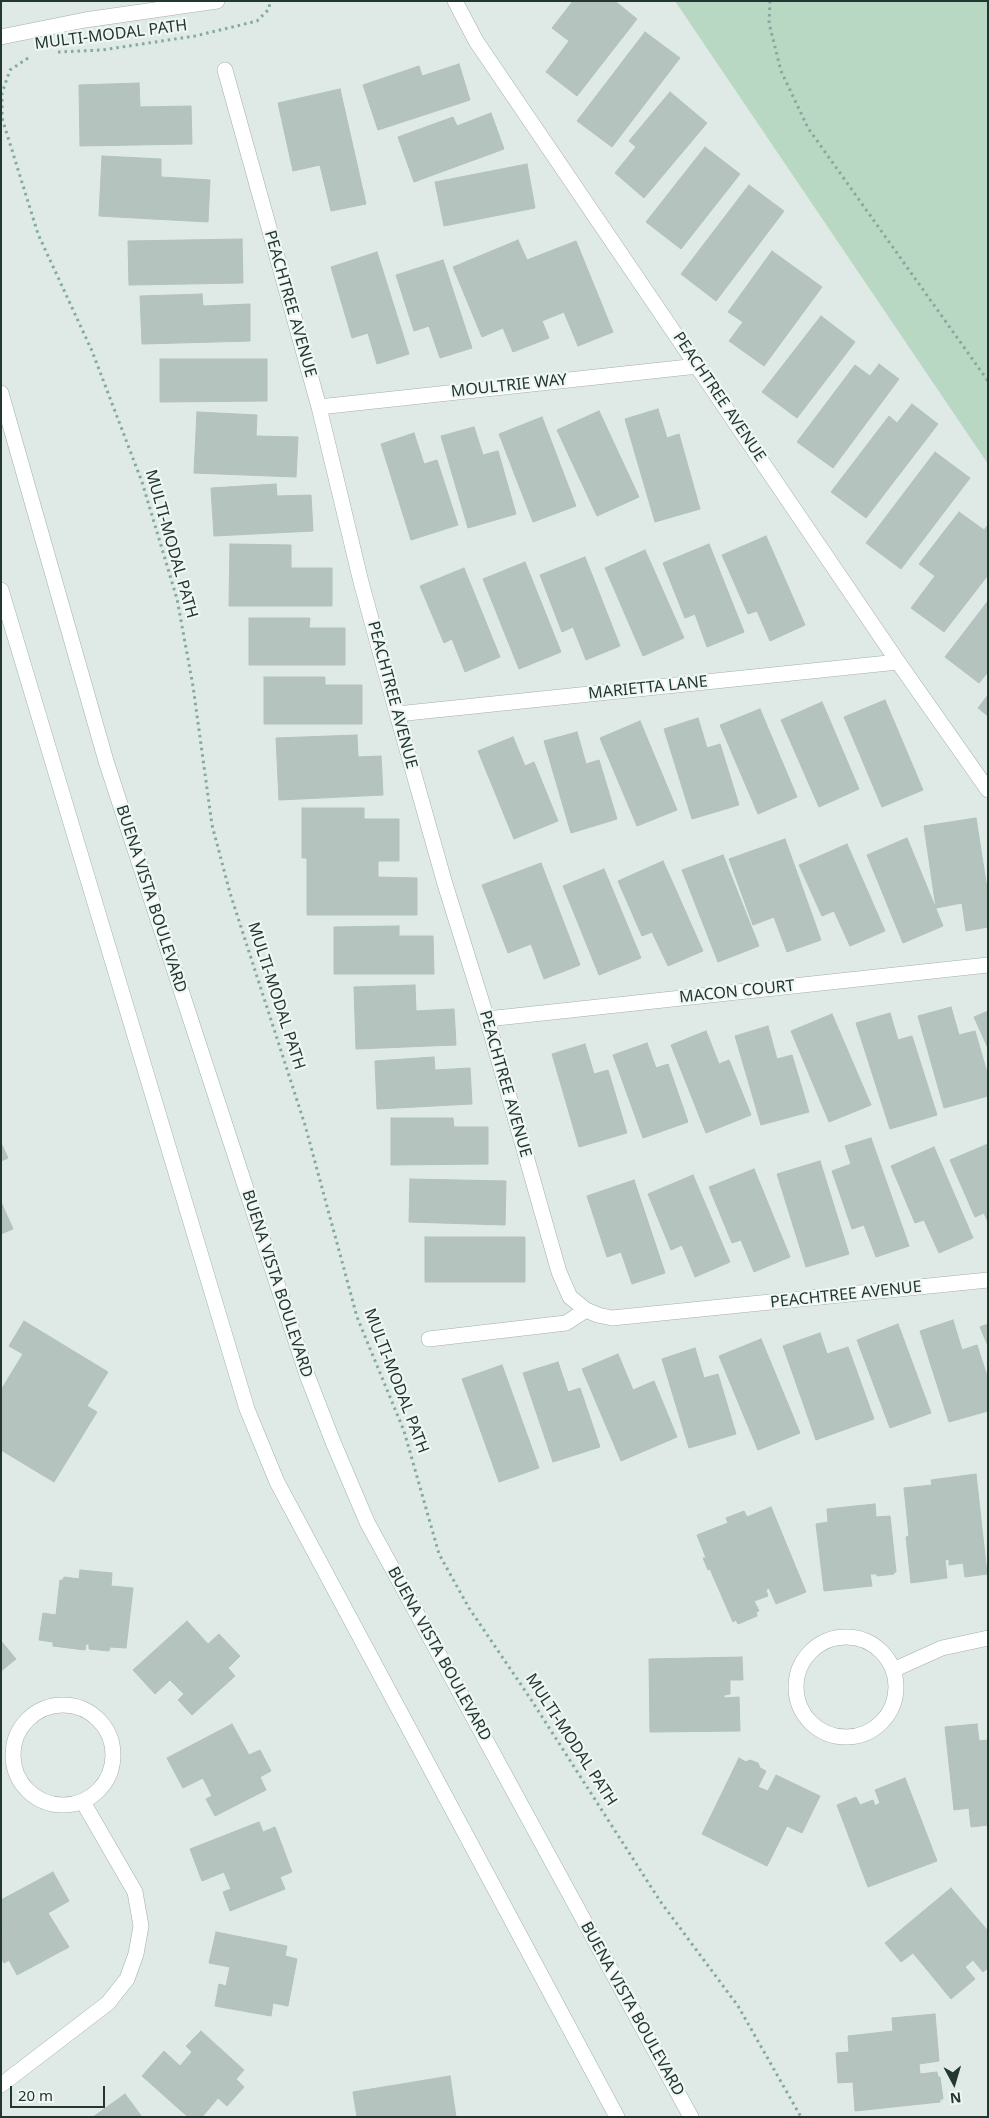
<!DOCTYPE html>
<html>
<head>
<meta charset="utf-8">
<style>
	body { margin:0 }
	#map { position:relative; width:989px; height:2118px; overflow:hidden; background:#dfe9e5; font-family:"Noto Sans",sans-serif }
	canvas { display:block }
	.frame { position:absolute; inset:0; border:2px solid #223732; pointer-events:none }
	.north { position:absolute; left:929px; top:2058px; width:50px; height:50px; -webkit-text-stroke:4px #eff6f3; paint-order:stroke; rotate:174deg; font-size:14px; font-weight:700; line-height:20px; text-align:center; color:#223732 }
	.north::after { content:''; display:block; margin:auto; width:18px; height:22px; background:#223732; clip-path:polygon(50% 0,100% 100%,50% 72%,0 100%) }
	.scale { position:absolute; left:10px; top:2086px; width:95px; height:22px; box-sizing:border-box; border:2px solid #223732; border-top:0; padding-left:6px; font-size:15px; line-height:18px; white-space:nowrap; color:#223732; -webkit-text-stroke:4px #eff6f3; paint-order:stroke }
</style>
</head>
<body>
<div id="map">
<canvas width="989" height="2118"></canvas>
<div class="frame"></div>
<div class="north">N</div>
<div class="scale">20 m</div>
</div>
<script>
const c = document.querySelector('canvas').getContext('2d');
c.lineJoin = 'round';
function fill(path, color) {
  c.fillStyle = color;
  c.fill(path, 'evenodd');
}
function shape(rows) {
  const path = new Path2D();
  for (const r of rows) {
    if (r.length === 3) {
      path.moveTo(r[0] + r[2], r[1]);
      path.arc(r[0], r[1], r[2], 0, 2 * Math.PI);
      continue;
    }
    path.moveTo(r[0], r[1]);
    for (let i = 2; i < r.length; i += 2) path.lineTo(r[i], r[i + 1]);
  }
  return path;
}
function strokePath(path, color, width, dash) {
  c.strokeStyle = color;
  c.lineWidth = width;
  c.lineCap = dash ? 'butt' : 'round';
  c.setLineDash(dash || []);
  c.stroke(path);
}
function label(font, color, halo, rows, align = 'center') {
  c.font = font + ' "Noto Sans",sans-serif';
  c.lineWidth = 4.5;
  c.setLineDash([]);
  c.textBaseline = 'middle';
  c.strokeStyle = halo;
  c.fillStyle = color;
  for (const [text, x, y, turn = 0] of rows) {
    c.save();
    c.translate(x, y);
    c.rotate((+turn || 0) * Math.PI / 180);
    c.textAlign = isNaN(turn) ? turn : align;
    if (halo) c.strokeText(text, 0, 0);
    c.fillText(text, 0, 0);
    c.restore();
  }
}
fill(shape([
	[675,1,988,1,988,464]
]), '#b9d8c3');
const building = shape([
	[573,1,615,1,637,19,577,96,546,72,569,41,552,28,573,1],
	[645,32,680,58,612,147,577,121,645,32],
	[459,64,470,100,378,130,363,85,419,66,422,76,459,64],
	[139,83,140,107,191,106,192,144,80,146,79,85,139,83],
	[340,89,366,204,331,211,320,165,293,171,278,103,340,89],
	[670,92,707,123,644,198,615,173,636,147,629,141,670,92],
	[491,113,504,149,414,182,398,137,453,117,457,126,491,113],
	[705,147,740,174,681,249,646,222,705,147],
	[102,156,161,159,161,177,210,180,208,222,99,216,102,156],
	[527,164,535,208,444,226,435,182,527,164],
	[749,185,784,211,716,301,681,274,749,185],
	[242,239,243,283,129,285,128,241,242,239],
	[518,240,527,260,576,241,613,332,578,346,564,312,542,321,549,338,513,352,503,328,482,337,453,267,518,240],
	[772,251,822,287,764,366,729,341,743,322,728,312,772,251],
	[377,252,409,354,377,364,368,333,352,338,331,267,377,252],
	[443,260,472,348,440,358,429,326,414,331,396,275,443,260],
	[202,294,203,306,250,304,250,341,142,344,140,296,202,294],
	[821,316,855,342,797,418,762,392,821,316],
	[160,359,267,359,267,401,160,402,160,359],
	[879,364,899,379,833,468,797,442,855,365,870,376,879,364],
	[912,404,938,424,866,518,831,492,889,416,897,423,912,404],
	[658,409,667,438,679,434,700,509,655,522,625,419,658,409],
	[599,411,639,497,597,516,557,430,599,411],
	[197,412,257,415,256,436,298,437,296,477,194,473,197,412],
	[542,417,576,506,533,522,499,434,542,417],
	[474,427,483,455,498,451,516,514,468,528,441,436,474,427],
	[414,433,424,464,437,460,458,525,411,540,381,444,414,433],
	[935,452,970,478,901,569,866,543,935,452],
	[276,484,277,496,311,495,313,531,214,536,211,488,276,484],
	[959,512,984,530,988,525,988,575,944,632,911,608,935,576,919,564,959,512],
	[766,536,805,625,770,641,757,611,748,614,722,555,766,536],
	[230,544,291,545,291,568,332,568,332,606,229,606,230,544],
	[709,544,744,632,707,647,695,614,685,618,663,563,709,544],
	[645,550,684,638,643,656,605,568,645,550],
	[585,557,620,646,586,660,573,627,562,632,540,575,585,557],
	[525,562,561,652,519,669,483,579,525,562],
	[464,568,500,657,465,672,452,639,444,643,420,586,464,568],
	[988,601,988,672,979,683,945,657,988,601],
	[249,618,310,618,309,628,345,628,345,665,249,665,249,618],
	[264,677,325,677,325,685,362,685,362,724,264,724,264,677],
	[988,695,988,716,978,708,988,695],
	[885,700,923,790,882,807,844,717,885,700],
	[822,702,859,789,819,807,781,720,822,702],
	[760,709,797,797,758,814,720,725,760,709],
	[698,718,707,748,720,744,739,805,692,819,664,729,698,718],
	[640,721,677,810,637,826,600,738,640,721],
	[577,732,586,764,599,760,617,819,571,833,544,741,577,732],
	[357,735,358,757,381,756,383,795,279,800,276,738,357,735],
	[513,737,525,766,534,762,558,821,514,839,478,751,513,737],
	[302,808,364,808,364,819,399,819,399,861,378,861,378,877,417,878,417,915,307,915,307,858,302,858,302,808],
	[976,818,988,895,988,927,966,931,962,903,936,908,924,826,976,818],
	[907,838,943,926,903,943,867,855,907,838],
	[785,839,821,940,787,952,774,917,753,925,729,859,785,839],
	[847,844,885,931,850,946,834,911,822,916,799,865,847,844],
	[723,855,759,946,718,962,682,870,723,855],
	[663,861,703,951,668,966,652,932,642,936,618,881,663,861],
	[541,863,580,965,544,979,531,944,508,953,482,885,541,863],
	[604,869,641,958,599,975,563,886,604,869],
	[399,926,399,936,433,936,434,974,334,974,334,927,399,926],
	[415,985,416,1011,454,1009,456,1045,356,1049,354,987,415,985],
	[951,1007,959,1035,975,1031,988,1076,988,1096,944,1108,918,1016,951,1007],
	[988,1011,988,1048,974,1017,988,1011],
	[890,1013,898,1040,912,1036,937,1115,890,1129,856,1023,890,1013],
	[832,1014,871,1105,829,1122,791,1031,832,1014],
	[768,1026,777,1059,792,1055,809,1112,761,1125,735,1036,768,1026],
	[706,1031,719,1064,729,1060,751,1115,706,1133,671,1045,706,1031],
	[647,1043,656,1068,668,1064,688,1122,643,1138,613,1055,647,1043],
	[585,1044,594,1074,608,1070,627,1133,579,1147,552,1054,585,1044],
	[434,1057,435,1070,470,1068,472,1104,377,1109,375,1061,434,1057],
	[391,1118,453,1118,454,1127,488,1127,488,1164,391,1165,391,1118],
	[871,1138,909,1246,876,1257,864,1225,852,1229,832,1171,851,1164,845,1146,871,1138],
	[1,1143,8,1158,1,1161,1,1143],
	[988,1144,988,1222,984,1213,975,1217,950,1160,988,1144],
	[934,1147,973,1238,939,1253,924,1220,915,1223,891,1166,934,1147],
	[820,1161,849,1254,806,1267,777,1174,820,1161],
	[754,1169,790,1257,754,1272,741,1240,732,1243,709,1187,754,1169],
	[693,1175,730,1262,695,1277,682,1245,671,1250,648,1194,693,1175],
	[410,1179,506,1181,505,1225,409,1222,410,1179],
	[634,1180,665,1273,632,1284,621,1252,607,1257,587,1196,634,1180],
	[1,1202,13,1229,1,1234,1,1202],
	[425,1237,525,1237,525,1282,425,1282,425,1237],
	[953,1320,962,1350,977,1345,988,1379,988,1411,949,1422,920,1331,953,1320],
	[24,1321,108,1372,87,1406,97,1412,54,1482,1,1450,1,1390,23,1354,9,1346,24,1321],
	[898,1324,931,1413,890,1428,857,1340,898,1324],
	[988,1324,988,1346,980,1327,988,1324],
	[820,1333,827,1354,848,1347,874,1419,816,1440,783,1346,820,1333],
	[761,1339,800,1433,758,1450,719,1356,761,1339],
	[695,1348,704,1378,718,1374,736,1434,689,1448,662,1359,695,1348],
	[618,1354,633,1390,654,1381,677,1437,621,1461,582,1369,618,1354],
	[558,1362,568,1392,580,1388,600,1447,553,1462,523,1373,558,1362],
	[502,1365,539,1468,499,1482,462,1379,502,1365],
	[976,1474,987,1574,965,1577,963,1563,949,1565,949,1559,945,1560,947,1578,911,1583,906,1537,909,1536,904,1488,932,1485,931,1480,976,1474],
	[875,1504,876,1517,890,1516,896,1572,894,1572,894,1574,877,1576,877,1574,870,1574,872,1586,824,1591,816,1524,828,1522,827,1509,875,1504],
	[771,1507,806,1592,776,1604,769,1588,766,1590,768,1596,754,1601,759,1611,756,1612,757,1616,738,1624,736,1620,733,1622,710,1569,708,1570,703,1558,706,1558,697,1535,728,1523,726,1518,744,1511,747,1517,771,1507],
	[80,1570,112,1573,111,1586,133,1588,126,1648,110,1647,109,1651,89,1649,89,1644,86,1644,85,1650,53,1646,53,1642,39,1640,43,1613,56,1615,60,1580,63,1580,64,1577,79,1579,80,1570],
	[187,1621,208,1644,219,1634,240,1656,228,1668,235,1676,192,1715,178,1700,184,1694,170,1680,155,1694,133,1670,187,1621],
	[1,1641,16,1659,1,1671,1,1641],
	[742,1657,743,1680,730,1680,730,1694,724,1695,724,1698,739,1697,740,1731,650,1732,649,1659,742,1657],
	[232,1724,249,1755,260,1750,271,1771,260,1777,266,1790,215,1816,206,1799,212,1796,203,1778,183,1788,167,1758,232,1724],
	[977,1724,979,1741,988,1740,988,1825,971,1827,969,1808,954,1810,945,1727,977,1724],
	[739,1758,746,1762,750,1760,758,1763,760,1768,766,1771,758,1787,768,1791,776,1775,820,1796,802,1833,787,1826,767,1866,702,1834,739,1758],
	[905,1778,937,1861,868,1887,837,1805,856,1797,860,1805,873,1800,875,1806,880,1803,875,1790,905,1778],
	[259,1822,263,1832,275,1827,292,1872,280,1877,285,1889,230,1911,223,1892,231,1889,224,1872,202,1881,190,1849,259,1822],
	[53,1872,69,1901,48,1913,69,1947,17,1975,9,1960,4,1963,1,1957,1,1936,3,1934,1,1930,1,1900,53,1872],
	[951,1888,988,1931,988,1968,983,1972,973,1960,965,1967,975,1979,951,1999,913,1953,901,1962,885,1943,951,1888],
	[216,1932,287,1946,285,1956,297,1959,288,2006,273,2003,271,2016,215,2006,219,1984,226,1986,230,1967,209,1963,216,1932],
	[935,2014,939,2061,919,2064,920,2074,937,2072,938,2077,940,2077,943,2099,940,2099,940,2102,855,2111,853,2082,838,2083,836,2053,849,2052,848,2036,893,2031,892,2018,935,2014],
	[201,2031,244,2070,236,2079,244,2087,227,2106,218,2098,202,2117,188,2117,142,2076,164,2051,180,2066,192,2052,186,2046,201,2031],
	[450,2076,456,2117,357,2117,353,2092,450,2076],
	[125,2094,142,2117,93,2117,125,2094]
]);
fill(building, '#b5c3be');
strokePath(building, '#b2c2bc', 1);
const minor = shape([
	[455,1,476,41,898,662,988,790],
	[225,70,319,407,361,582,397,714,445,884,487,1019,559,1272,570,1297,586,1310,598,1315,612,1318,988,1280],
	[319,407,698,366],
	[397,714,898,662],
	[487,1019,988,965],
	[429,1339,566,1323,586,1310],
	[846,1687,50],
	[893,1670,942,1648,988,1638],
	[63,1755,50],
	[1,2085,108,2003,127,1979,136,1954,141,1926,135,1892,83,1802]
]);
const tertiary = shape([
	[1,37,85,20,217,1]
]);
const secondary = shape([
	[1,393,106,761,307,1375,333,1442,367,1522,691,2117],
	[1,590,247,1409,277,1482,617,2117]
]);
strokePath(minor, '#a3b0ac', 16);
strokePath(tertiary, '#a3b0ac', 16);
strokePath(secondary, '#9fb3ad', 16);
strokePath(shape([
	[770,1,769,23,781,71,808,128,988,381],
	[58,52,102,50,195,36,257,21,269,9,270,1],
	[28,58,10,70,2,93,2,118,38,234,92,351,142,482,177,599,193,686,212,825,230,893,305,1125,357,1317,404,1431,439,1554,469,1608,530,1698,660,1901,738,2006,801,2117]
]), '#82aa9f', 3, [2.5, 4]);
strokePath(minor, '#fff', 15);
strokePath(tertiary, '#fff', 15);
strokePath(secondary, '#fff', 15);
label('16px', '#223732', '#eff6f3', [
	["MULTI-MODAL PATH",111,35,-7],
	["PEACHTREE AVENUE",290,304,74],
	["MOULTRIE WAY",509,386,-6],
	["PEACHTREE AVENUE",719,397,56],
	["MULTI-MODAL PATH",171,544,74],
	["MARIETTA LANE",648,688,-6],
	["PEACHTREE AVENUE",392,695,75],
	["BUENA VISTA BOULEVARD",151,899,72],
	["MACON COURT",737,992,-6],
	["MULTI-MODAL PATH",276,996,72],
	["PEACHTREE AVENUE",505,1084,74],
	["BUENA VISTA BOULEVARD",277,1284,72],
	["PEACHTREE AVENUE",846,1295,-6],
	["MULTI-MODAL PATH",396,1381,69],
	["BUENA VISTA BOULEVARD",439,1654,61],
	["MULTI-MODAL PATH",571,1740,57],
	["BUENA VISTA BOULEVARD",632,2009,61]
]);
</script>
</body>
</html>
